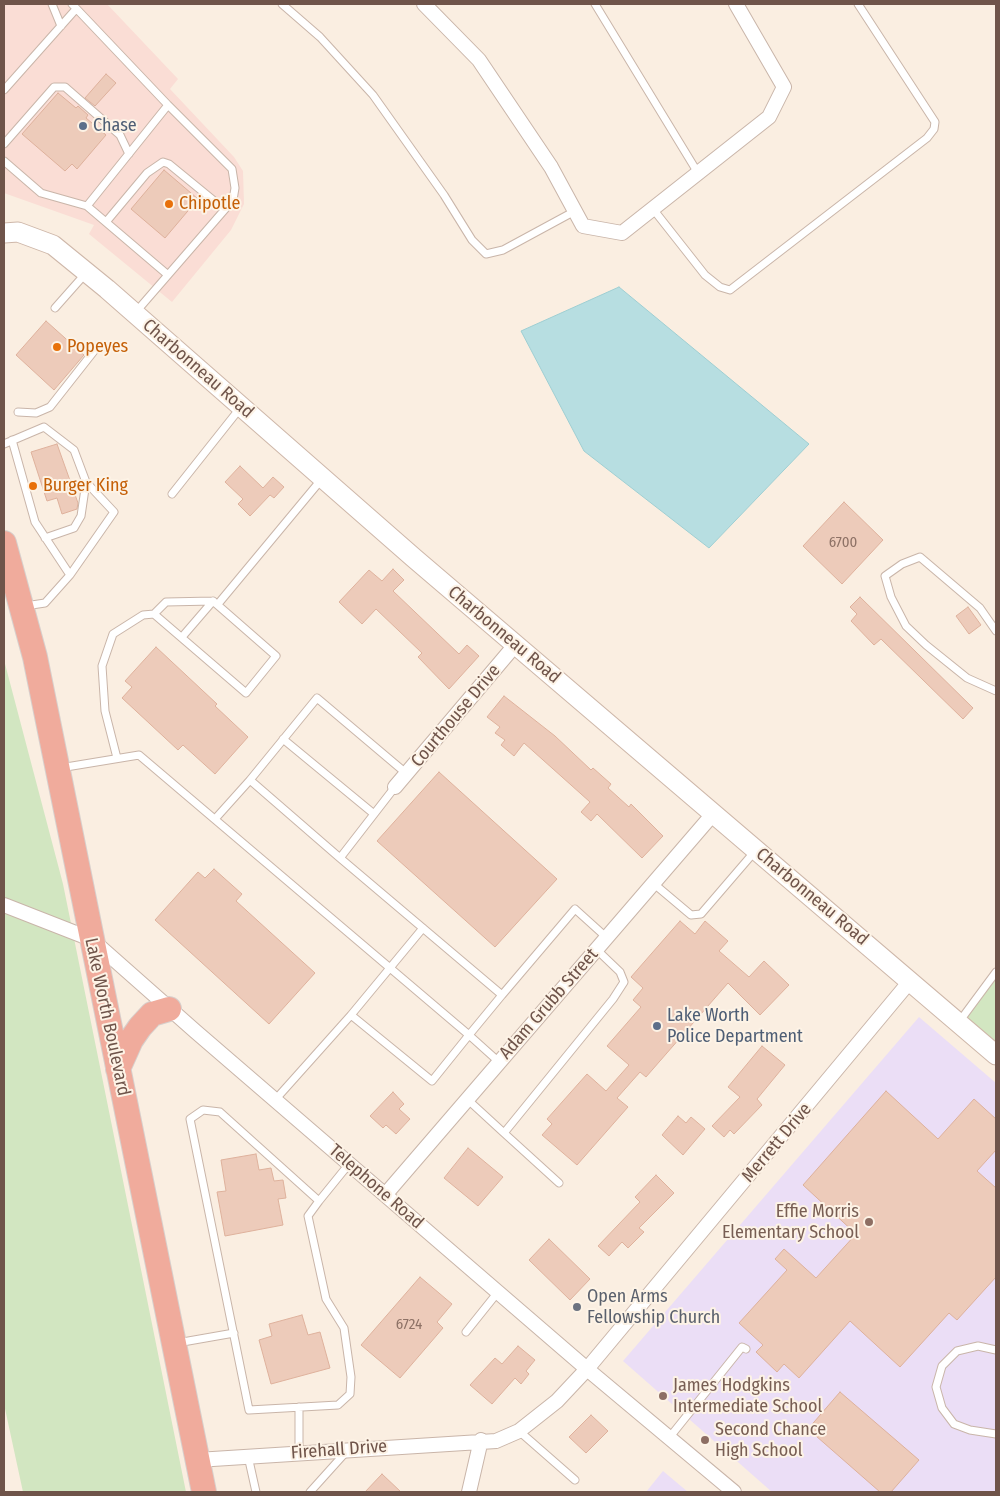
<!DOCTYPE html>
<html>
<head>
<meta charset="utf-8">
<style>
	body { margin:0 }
	#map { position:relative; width:1000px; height:1496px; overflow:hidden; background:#faeee1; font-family:"Fira Sans Condensed",sans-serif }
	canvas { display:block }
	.frame { position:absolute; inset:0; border:5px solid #6f544a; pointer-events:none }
</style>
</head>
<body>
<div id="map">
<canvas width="1000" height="1496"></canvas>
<div class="frame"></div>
</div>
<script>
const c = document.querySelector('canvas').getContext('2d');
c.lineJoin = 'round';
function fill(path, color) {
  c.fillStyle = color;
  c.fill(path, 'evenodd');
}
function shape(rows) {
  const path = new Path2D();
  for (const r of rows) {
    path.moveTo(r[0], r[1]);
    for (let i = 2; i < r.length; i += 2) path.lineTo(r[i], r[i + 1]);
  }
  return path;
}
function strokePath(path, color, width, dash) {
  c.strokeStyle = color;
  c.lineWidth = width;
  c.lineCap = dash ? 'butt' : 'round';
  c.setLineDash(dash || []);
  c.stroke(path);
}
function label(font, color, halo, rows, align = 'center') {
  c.font = font + ' "Fira Sans Condensed",sans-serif';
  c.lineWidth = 4;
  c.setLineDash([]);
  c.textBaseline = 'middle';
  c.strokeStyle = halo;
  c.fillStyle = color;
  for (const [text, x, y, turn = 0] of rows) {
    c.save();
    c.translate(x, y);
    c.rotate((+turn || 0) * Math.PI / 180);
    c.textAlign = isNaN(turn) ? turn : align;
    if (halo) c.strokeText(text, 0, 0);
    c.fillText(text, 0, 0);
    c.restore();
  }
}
fill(shape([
	[4,4,107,4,178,79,170,89,234,157,243,171,244,204,231,230,172,302,89,234,94,225,4,193]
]), '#faddd5');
fill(shape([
	[919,1017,996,1083,996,1492,772,1492,623,1361],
	[663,1471,688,1492,646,1492]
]), '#ebdef6');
fill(shape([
	[4,660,63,884,186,1492,23,1492,4,1404],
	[996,976,996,1055,958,1023]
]), '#d2e6c1');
const water = shape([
	[619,287,809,444,709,548,584,451,521,331,619,287]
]);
fill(water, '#b7dee1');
strokePath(water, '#9eced2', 1);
const building = shape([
	[106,74,116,83,95,106,85,98,106,74],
	[58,93,76,108,78,106,88,115,86,118,106,135,77,169,72,164,65,171,22,134,58,93],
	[164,170,198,199,165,238,131,209,164,170],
	[46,321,84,355,54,390,16,355,46,321],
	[57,444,78,503,77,509,62,514,57,498,47,501,31,452,57,444],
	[240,466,263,488,273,477,284,487,274,498,270,495,250,516,238,504,243,499,225,482,240,466],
	[844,502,883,540,842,584,803,546,844,502],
	[393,569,404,580,393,591,459,654,467,645,479,656,449,689,418,657,422,653,376,609,362,624,339,602,369,570,382,581,393,569],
	[860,597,973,708,963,719,881,639,874,645,851,621,857,614,850,607,860,597],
	[968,607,981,625,969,634,956,616,968,607],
	[156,647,217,704,215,706,248,737,215,774,183,745,178,750,122,698,132,687,125,681,156,647],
	[504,696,555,736,591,770,593,768,611,784,608,788,629,807,631,804,663,836,642,858,597,814,591,821,581,812,590,802,524,743,514,756,501,745,505,740,495,733,500,727,487,717,504,696],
	[439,772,557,879,495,947,377,841,439,772],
	[214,869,242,894,236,901,315,973,269,1024,155,920,198,872,205,878,214,869],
	[680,921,695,934,705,921,728,941,719,951,749,977,764,961,789,985,760,1015,728,983,646,1077,640,1072,617,1098,628,1107,577,1165,542,1135,552,1124,547,1119,587,1074,606,1091,629,1065,607,1046,641,1007,633,1000,643,988,631,977,680,921],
	[762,1046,785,1065,757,1099,762,1105,734,1134,730,1130,724,1137,712,1126,740,1097,728,1087,762,1046],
	[886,1091,938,1139,974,1099,996,1119,996,1150,977,1171,996,1188,996,1277,957,1320,949,1313,900,1367,850,1321,799,1378,784,1364,777,1372,756,1352,763,1345,739,1323,787,1270,775,1259,784,1249,816,1278,856,1234,803,1185,886,1091],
	[393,1092,404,1104,399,1109,410,1119,396,1134,386,1125,383,1128,370,1116,393,1092],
	[678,1116,686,1123,691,1117,705,1129,683,1155,662,1135,678,1116],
	[468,1148,503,1177,478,1206,444,1178,468,1148],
	[256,1154,259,1170,271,1168,274,1181,283,1180,286,1198,278,1199,283,1225,225,1236,217,1192,226,1191,221,1160,256,1154],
	[656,1175,674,1193,639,1228,644,1232,628,1248,622,1242,609,1256,598,1246,640,1202,635,1197,656,1175],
	[549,1239,590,1279,570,1300,529,1260,549,1239],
	[420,1277,452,1304,437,1322,443,1328,400,1378,361,1345,420,1277],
	[302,1315,308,1335,320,1332,330,1368,271,1384,259,1340,272,1336,269,1324,302,1315],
	[518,1346,535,1360,526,1371,529,1374,521,1384,515,1378,492,1404,470,1385,495,1358,502,1364,518,1346],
	[840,1392,919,1460,891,1492,880,1492,808,1429,840,1392],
	[591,1415,608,1431,586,1453,569,1437,591,1415],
	[382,1474,401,1492,365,1492,382,1474]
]);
fill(building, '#edcbba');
strokePath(building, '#deb19c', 1);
const lane = shape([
	[52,4,61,26],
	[72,4,168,105,232,169,235,188,233,200,135,313],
	[282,4,320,37,373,95,444,195,472,240,486,254,503,250,575,211],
	[595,4,698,173],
	[4,90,76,9],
	[4,144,54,87,65,87,120,135,129,154],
	[4,161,41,193,87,206,168,275],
	[87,206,168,105],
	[653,209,705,275,720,287,730,290,927,138,934,129,935,122,858,4],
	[106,222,147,173,163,162,169,164,224,209],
	[55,308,86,273],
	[18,412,36,413,50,407,98,346],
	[4,444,44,427,74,450,86,482,114,512,70,575,35,522,12,440],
	[172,494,241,407],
	[45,538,74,528,81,516,86,482],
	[218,604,321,480],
	[25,606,45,603,70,575],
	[154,614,166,602,213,601],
	[996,631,980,608,920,557,902,564,885,576,891,597,906,626,926,645,967,678,996,691],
	[283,739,374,814],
	[117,758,105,711,102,666,113,634,143,615,154,614,246,693,276,656,213,601,182,637],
	[60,768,139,755,469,1035,502,995,340,858,395,787],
	[250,780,317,698,407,774],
	[215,819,250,780,340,858],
	[653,883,691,915,701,914,756,850],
	[502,995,575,909,606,937],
	[351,1015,423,928],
	[959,1022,996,972],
	[467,1099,504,1133,613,999,624,982,620,972,596,949],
	[275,1100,351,1015,432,1081,469,1035,499,1062],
	[504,1133,559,1183],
	[319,1201,308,1216,326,1299,344,1328,351,1377,350,1394,338,1405,249,1410,190,1119,203,1110,220,1112,319,1201,349,1164],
	[466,1332,498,1292],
	[177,1343,234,1333],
	[996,1350,978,1346,957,1351,942,1366,936,1387,942,1408,954,1424,970,1430,996,1434],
	[299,1407,299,1453],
	[519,1431,575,1480],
	[669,1438,742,1347,746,1349],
	[248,1456,256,1492],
	[310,1492,346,1452]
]);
const street = shape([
	[424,4,479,60,551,167,583,226,622,233,769,117,784,87,736,4],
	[395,787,516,644],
	[4,905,91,939,195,1031,587,1369,734,1492],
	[385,1195,713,814],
	[197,1460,496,1441,519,1431,557,1401,587,1369,911,980],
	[469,1492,481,1440]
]);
const secondary = shape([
	[4,233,18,232,53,245,107,289,414,558,996,1055]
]);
const highway = shape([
	[4,543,35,657,204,1492],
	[118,1069,131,1040,140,1027,152,1014,169,1009]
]);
strokePath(lane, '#c9b5a9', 9);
strokePath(street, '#c9b5a9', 16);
strokePath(secondary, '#ceb7a9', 21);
strokePath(highway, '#d7cfcc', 26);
strokePath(lane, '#fff', 7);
strokePath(street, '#fff', 14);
strokePath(secondary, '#fff', 19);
strokePath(highway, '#f0ab9c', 24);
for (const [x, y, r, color] of [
	[83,126,5,"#5c6f8a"],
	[169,204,5,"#e8710a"],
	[57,347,5,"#e8710a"],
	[33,486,5,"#e8710a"],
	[657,1026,5,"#5c6f8a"],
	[869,1222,5,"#8d6e63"],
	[577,1307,5,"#6b7280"],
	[663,1396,5,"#8d6e63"],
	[705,1440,5,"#8d6e63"]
]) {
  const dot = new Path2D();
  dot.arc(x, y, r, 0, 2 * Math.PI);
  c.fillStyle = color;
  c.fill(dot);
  strokePath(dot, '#fdf3e6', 2);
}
label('15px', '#8e7266', null, [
	["6700",843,543],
	["6724",409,1325]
]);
label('18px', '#4e5e75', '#fdf3e6', [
	["Chase",93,126],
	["Lake Worth",667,1016],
	["Police Department",667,1037]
], 'left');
label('18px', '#c56008', '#fdf3e6', [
	["Chipotle",179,204],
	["Popeyes",67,347],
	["Burger King",43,486]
], 'left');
label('18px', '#6f544a', '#fdf3e6', [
	["Charbonneau Road",198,369,41],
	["Charbonneau Road",504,635,40],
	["Courthouse Drive",456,716,-50],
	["Charbonneau Road",812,897,40],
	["Adam Grubb Street",549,1004,-49],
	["Lake Worth Boulevard",107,1017,78],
	["Merrett Drive",777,1143,-50],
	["Telephone Road",376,1187,41],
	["Firehall Drive",339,1450,-4]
]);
label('18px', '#785e54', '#fdf3e6', [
	["Effie Morris",859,1212,"right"],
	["Elementary School",859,1233,"right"],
	["James Hodgkins",673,1386],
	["Intermediate School",673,1407],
	["Second Chance",715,1430],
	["High School",715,1451]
], 'left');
label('18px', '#5b616d', '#fdf3e6', [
	["Open Arms",587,1297],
	["Fellowship Church",587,1318]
], 'left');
</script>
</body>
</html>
